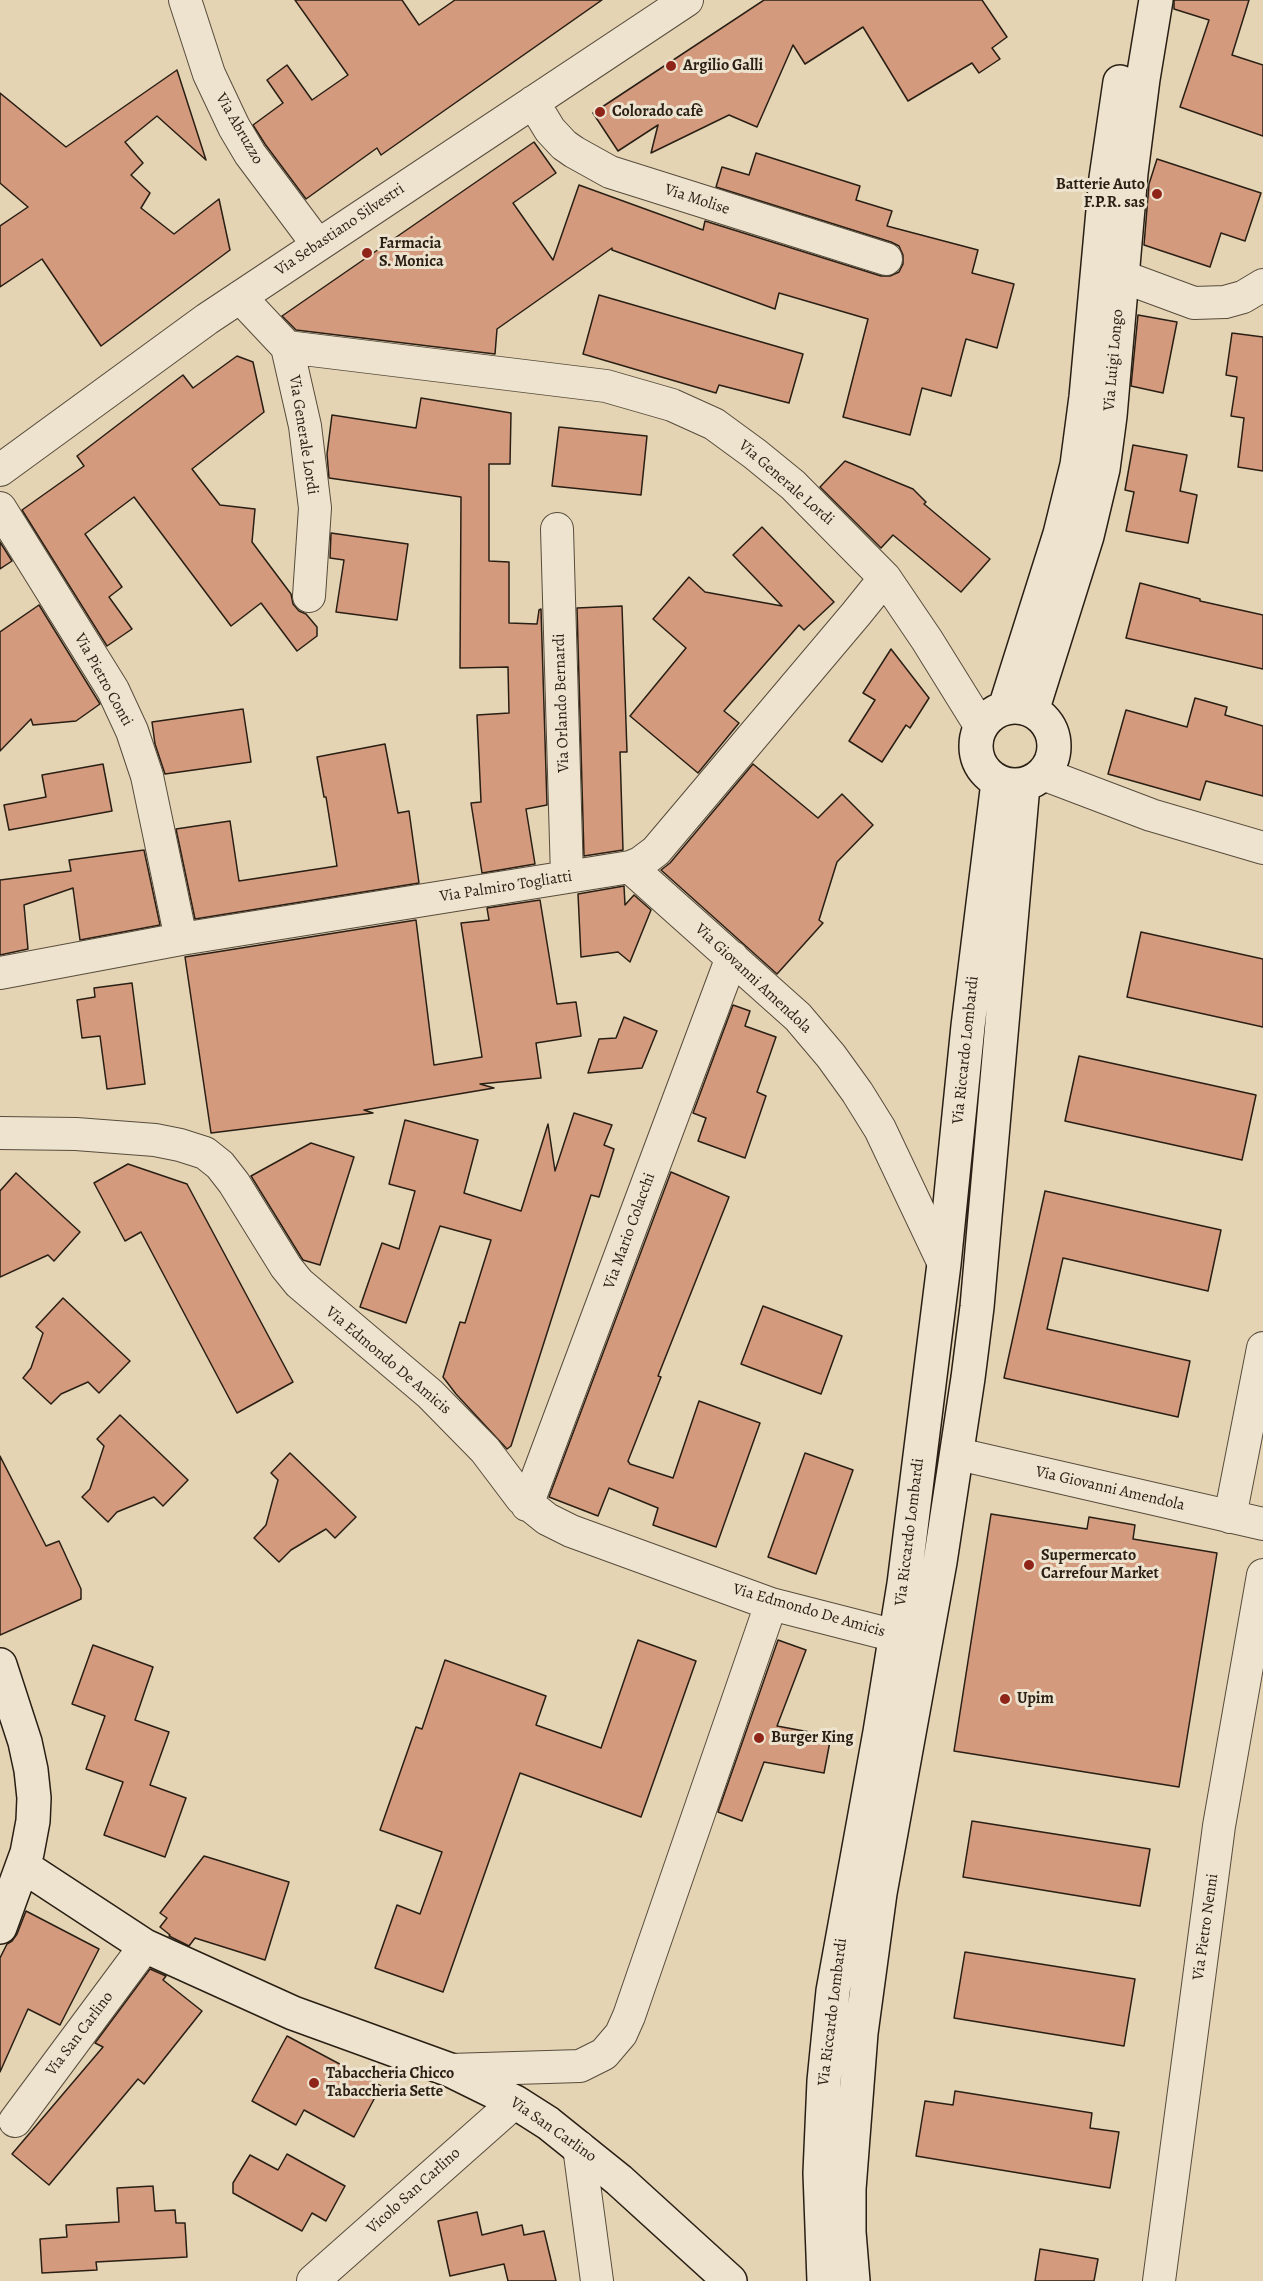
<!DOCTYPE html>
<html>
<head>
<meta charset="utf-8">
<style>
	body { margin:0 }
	canvas { display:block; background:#e4d4b4 }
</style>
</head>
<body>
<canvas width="1263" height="2281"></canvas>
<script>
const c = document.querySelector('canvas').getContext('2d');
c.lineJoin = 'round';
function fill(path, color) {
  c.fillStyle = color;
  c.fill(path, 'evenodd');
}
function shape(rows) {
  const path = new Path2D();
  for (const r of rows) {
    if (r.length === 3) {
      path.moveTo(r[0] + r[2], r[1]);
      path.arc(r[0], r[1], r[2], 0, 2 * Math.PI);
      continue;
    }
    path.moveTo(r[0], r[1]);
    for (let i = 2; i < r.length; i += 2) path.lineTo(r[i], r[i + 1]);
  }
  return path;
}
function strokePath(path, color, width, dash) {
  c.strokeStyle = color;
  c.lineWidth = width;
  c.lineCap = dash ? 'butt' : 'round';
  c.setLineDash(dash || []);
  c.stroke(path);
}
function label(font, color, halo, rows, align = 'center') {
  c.font = font + ' Alegreya,serif';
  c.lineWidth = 6;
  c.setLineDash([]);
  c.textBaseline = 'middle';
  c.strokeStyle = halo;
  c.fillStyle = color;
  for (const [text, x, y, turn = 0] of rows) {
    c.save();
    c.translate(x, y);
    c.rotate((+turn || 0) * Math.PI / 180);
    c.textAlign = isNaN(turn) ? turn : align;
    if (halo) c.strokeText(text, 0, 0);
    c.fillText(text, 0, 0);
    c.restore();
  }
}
const building = shape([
	[295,0,402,0,419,25,455,0,602,0,381,155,377,148,306,199,265,144,253,125,283,103,267,80,287,65,312,100,348,75,295,0],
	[764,0,982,0,1007,37,992,48,1000,59,979,73,972,63,908,101,863,27,805,64,793,45,757,127,729,115,651,153,658,125,618,151,593,113,764,0],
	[1174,0,1249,0,1232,55,1263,65,1263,136,1180,107,1209,20,1174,9,1174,0],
	[177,70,206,160,157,116,125,142,143,163,131,175,150,193,141,208,174,234,219,199,230,250,101,346,42,259,0,287,0,226,28,207,0,183,0,93,66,147,177,70],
	[534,142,556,173,513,203,553,260,579,185,703,230,705,221,881,276,890,276,899,272,903,264,903,255,899,246,891,242,716,187,722,167,749,175,756,153,860,186,856,200,892,211,887,226,978,250,972,273,1014,284,997,348,966,339,951,396,922,388,910,435,843,417,868,319,779,293,775,309,612,250,612,248,497,329,495,354,296,330,282,316,534,142],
	[1157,159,1261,193,1245,241,1221,233,1210,267,1144,245,1149,184,1157,159],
	[599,295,803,354,789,403,719,385,716,393,583,354,599,295],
	[1138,315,1177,322,1163,393,1131,386,1138,315],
	[1232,333,1263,337,1263,471,1238,467,1244,418,1231,416,1237,377,1226,375,1232,333],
	[237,356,253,362,264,412,192,469,220,505,255,509,252,542,291,594,293,604,299,611,306,614,317,627,317,636,297,651,261,603,231,626,134,497,85,534,122,587,109,597,132,629,107,646,22,510,84,466,77,456,183,375,193,388,237,356],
	[421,398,511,413,510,464,489,464,489,561,509,562,509,623,537,624,539,610,541,609,547,805,526,809,535,864,482,873,471,803,481,802,477,715,509,713,508,667,460,668,461,497,329,478,327,454,332,415,416,428,421,398],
	[559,427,647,436,641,495,552,486,559,427],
	[1133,445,1187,455,1180,491,1197,495,1188,543,1126,531,1134,492,1125,490,1133,445],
	[845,461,913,489,926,502,924,504,990,559,961,592,893,535,881,548,820,487,845,461],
	[762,527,834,602,804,630,799,625,724,711,739,723,698,773,630,716,686,648,653,619,689,577,705,592,782,606,733,555,762,527],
	[331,533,408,544,397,620,336,612,344,560,330,558,331,533],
	[0,542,12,561,0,569,0,542],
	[1140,583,1200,599,1200,601,1263,615,1263,669,1126,638,1140,583],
	[39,605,100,704,76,721,33,725,31,719,0,751,0,632,39,605],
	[622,606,627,752,620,752,623,850,584,856,577,608,622,606],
	[891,649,929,698,910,728,906,725,882,762,849,741,875,700,863,693,891,649],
	[1195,698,1227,707,1225,715,1263,726,1263,796,1206,781,1200,800,1108,774,1126,710,1187,727,1195,698],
	[243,709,251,762,165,774,155,744,152,722,243,709],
	[385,744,398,813,409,811,419,883,195,919,176,829,230,821,239,881,337,866,326,797,324,797,317,757,385,744],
	[103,764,112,811,9,830,4,805,46,797,42,775,103,764],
	[753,764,818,818,842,794,873,825,837,862,819,920,823,923,777,974,661,870,670,863,753,764],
	[144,850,160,925,80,940,73,888,24,905,28,949,0,955,0,880,71,871,69,860,144,850],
	[624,886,625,905,634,895,651,910,630,962,618,952,581,957,578,894,624,886],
	[540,900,557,1004,576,1002,581,1036,536,1043,541,1078,480,1084,494,1088,364,1110,373,1113,211,1133,185,957,416,920,434,1065,482,1057,461,923,489,920,487,908,540,900],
	[1141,932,1263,959,1263,1027,1127,997,1141,932],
	[132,983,145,1084,107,1089,100,1036,82,1038,77,1000,95,997,94,988,132,983],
	[733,1005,750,1011,745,1026,776,1037,757,1092,766,1096,745,1158,698,1141,706,1118,693,1113,733,1005],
	[624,1017,657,1031,642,1068,588,1073,599,1039,616,1038,624,1017],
	[1079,1056,1256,1095,1242,1160,1065,1121,1079,1056],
	[574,1113,612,1125,604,1145,614,1149,599,1197,591,1195,511,1446,507,1449,456,1394,443,1377,460,1322,465,1323,491,1240,440,1226,406,1323,360,1307,382,1243,399,1249,415,1191,389,1184,405,1120,478,1140,464,1193,521,1211,548,1124,555,1171,574,1113],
	[311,1143,354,1157,320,1265,303,1260,301,1257,251,1176,311,1143],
	[128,1164,187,1184,293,1382,237,1413,141,1232,125,1241,94,1183,128,1164],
	[671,1172,729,1197,658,1376,661,1377,628,1461,630,1464,673,1478,699,1401,760,1423,716,1547,653,1525,658,1508,609,1488,598,1516,549,1497,671,1172],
	[16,1173,80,1232,54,1261,48,1255,0,1277,0,1191,16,1173],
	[1045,1191,1221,1230,1208,1291,1063,1258,1047,1329,1190,1361,1178,1417,1004,1378,1045,1191],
	[63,1298,130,1361,99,1393,88,1382,61,1394,51,1404,23,1378,31,1368,43,1333,36,1327,63,1298],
	[763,1306,842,1336,821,1394,741,1364,763,1306],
	[120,1415,188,1480,163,1506,154,1497,117,1512,108,1522,82,1497,90,1489,104,1446,97,1439,120,1415],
	[290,1453,356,1517,335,1538,326,1529,291,1550,279,1562,254,1538,266,1525,278,1480,271,1473,290,1453],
	[805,1453,853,1470,816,1574,768,1557,805,1453],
	[0,1456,46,1546,59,1541,81,1589,81,1599,0,1635,0,1456],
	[991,1514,1087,1529,1089,1517,1135,1525,1133,1539,1217,1553,1179,1787,954,1751,991,1514],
	[638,1640,696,1661,641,1817,520,1773,443,1992,375,1968,397,1905,420,1914,442,1852,380,1830,416,1727,422,1729,445,1660,546,1696,536,1725,601,1748,638,1640],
	[778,1640,806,1650,777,1726,831,1736,824,1773,764,1762,742,1821,718,1812,778,1640],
	[93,1645,153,1667,135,1720,169,1732,150,1785,186,1798,165,1857,104,1835,123,1782,86,1769,105,1716,72,1704,93,1645],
	[972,1821,1150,1849,1140,1906,963,1877,972,1821],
	[204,1856,289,1882,265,1960,195,1938,189,1946,169,1936,170,1935,160,1927,167,1918,160,1913,204,1856],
	[26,1911,99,1949,60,2025,28,2009,0,2072,0,1958,7,1944,12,1941,17,1934,26,1911],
	[965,1952,1135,1979,1124,2046,954,2018,965,1952],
	[150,1969,166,1976,163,1980,202,2011,144,2084,138,2079,49,2185,12,2154,103,2047,95,2043,150,1969],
	[287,2036,381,2086,354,2137,304,2110,296,2125,252,2101,287,2036],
	[955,2091,1092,2113,1090,2128,1119,2132,1110,2188,916,2156,925,2101,953,2105,955,2091],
	[287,2154,345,2186,326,2221,312,2213,302,2231,233,2193,233,2183,250,2155,278,2170,287,2154],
	[153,2186,155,2211,175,2210,176,2223,185,2223,187,2257,96,2262,97,2270,42,2273,40,2239,67,2237,66,2225,119,2222,117,2188,153,2186],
	[477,2212,482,2235,522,2225,524,2235,544,2231,556,2281,508,2281,504,2264,450,2276,438,2221,477,2212],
	[1040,2249,1098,2259,1094,2281,1035,2281,1040,2249]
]);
fill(building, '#d49a7d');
strokePath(building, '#291f14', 1.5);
const street = shape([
	[185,0,209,74,234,127,250,154,318,245],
	[533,102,550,130,564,145,574,152,610,172,886,259],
	[1121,276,1194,303,1225,302,1243,297,1263,285],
	[240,297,287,347,606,386,672,405,714,424,755,454,793,485,885,578,927,640,981,727],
	[287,347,305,426,315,508,309,596],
	[0,470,207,319,687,0],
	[0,508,113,690,132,731,147,776,181,939],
	[557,529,567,877],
	[1043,774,1151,815,1263,848],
	[630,867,798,1017,831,1056,857,1092,880,1129,944,1264],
	[0,973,181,939,630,867,640,863,656,851,856,614,885,578],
	[0,1133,76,1134,155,1140,180,1145,205,1153,220,1165,234,1183,286,1267,299,1283,430,1394,485,1450,522,1499,547,1519,571,1531,771,1604,896,1636],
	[958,1454,1263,1524],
	[527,1505,732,957],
	[1230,1517,1263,1348],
	[450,2070,580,2066,604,2054,621,2034,629,2016,771,1604],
	[15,2121,145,1946],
	[579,2147,597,2281],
	[313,2281,515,2102],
	[1159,2281,1219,1826,1263,1575]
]);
const secondary = shape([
	[1015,746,39],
	[1005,708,1060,534,1077,465,1086,397,1106,178,1120,82],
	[1032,711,1087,536,1103,469,1110,416,1131,173,1143,79,1156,0],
	[0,1665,25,1742,31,1770,34,1798,33,1821,27,1853,0,1927],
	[23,1866,145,1946,293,2013,450,2070,515,2102,548,2123,619,2180,730,2281],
	[824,2281,820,2173,824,2081,833,1991,880,1732,904,1584,944,1264,968,1026,998,782],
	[853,2281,849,2232,849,2189,861,2033,880,1893,940,1562,968,1378,977,1307,1023,785]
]);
strokePath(street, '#584c3c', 34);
strokePath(secondary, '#291f14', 36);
strokePath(street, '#ede3ce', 32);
strokePath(secondary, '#ede3ce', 33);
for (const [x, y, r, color] of [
	[671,66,6,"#8f2418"],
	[600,112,6,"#8f2418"],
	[1157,194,6,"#8f2418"],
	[367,253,6,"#8f2418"],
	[1029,1565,6,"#8f2418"],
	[1005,1699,6,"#8f2418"],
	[759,1738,6,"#8f2418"],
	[314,2083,6,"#8f2418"]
]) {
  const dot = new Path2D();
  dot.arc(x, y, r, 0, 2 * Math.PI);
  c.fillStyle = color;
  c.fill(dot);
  strokePath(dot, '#ede3ce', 2);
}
label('bold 16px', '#291f14', '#ede3ce', [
	["Argilio Galli",683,66],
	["Colorado cafè",612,112],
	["Batterie Auto",1145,185,"right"],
	["F.P.R. sas",1145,203,"right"],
	["Farmacia",379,244],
	["S. Monica",379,262],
	["Supermercato",1041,1556],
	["Carrefour Market",1041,1574],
	["Upim",1017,1699],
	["Burger King",771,1738],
	["Tabaccheria Chicco",326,2074],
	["Tabaccheria Sette",326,2092]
], 'left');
label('16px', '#291f14', '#ede3ce', [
	["Via Abruzzo",239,129,60],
	["Via Molise",697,200,18],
	["Via Sebastiano Silvestri",340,230,-34],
	["Via Luigi Longo",1114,360,-85],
	["Via Generale Lordi",303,435,81],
	["Via Generale Lordi",786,483,41],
	["Via Pietro Conti",103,680,61],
	["Via Orlando Bernardi",562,703,-92],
	["Via Palmiro Togliatti",506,887,-9],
	["Via Giovanni Amendola",753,979,43],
	["Via Riccardo Lombardi",966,1050,-84],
	["Via Mario Colacchi",630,1231,-70],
	["Via Edmondo De Amicis",388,1361,40],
	["Via Giovanni Amendola",1110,1489,13],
	["Via Riccardo Lombardi",910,1532,-83],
	["Via Edmondo De Amicis",809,1611,16],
	["Via Pietro Nenni",1206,1927,-82],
	["Via Riccardo Lombardi",833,2012,-83],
	["Via San Carlino",80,2034,-53],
	["Via San Carlino",553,2130,35],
	["Vicolo San Carlino",414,2191,-42]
]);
</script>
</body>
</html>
